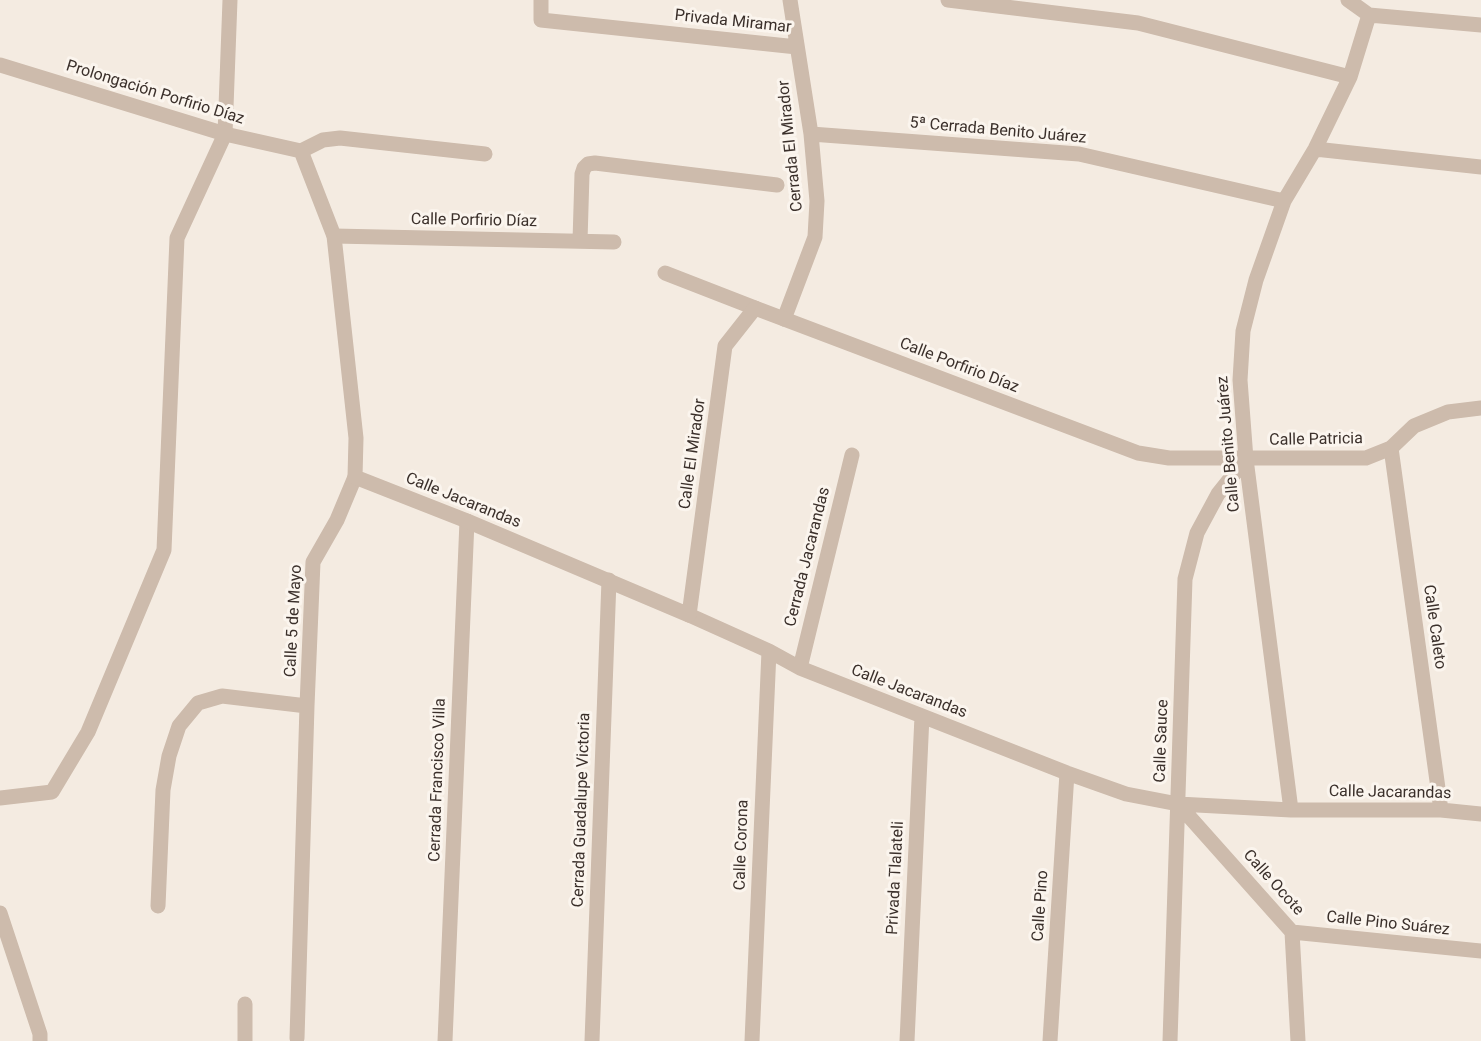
<!DOCTYPE html>
<html>
<head>
<meta charset="utf-8">
<style>
	body { margin:0 }
	canvas { display:block; background:#f4ebe1 }
</style>
</head>
<body>
<canvas width="1481" height="1041"></canvas>
<script>
const c = document.querySelector('canvas').getContext('2d');
c.lineJoin = 'round';
function shape(rows) {
  const path = new Path2D();
  for (const r of rows) {
    path.moveTo(r[0], r[1]);
    for (let i = 2; i < r.length; i += 2) path.lineTo(r[i], r[i + 1]);
  }
  return path;
}
function strokePath(path, color, width, dash) {
  c.strokeStyle = color;
  c.lineWidth = width;
  c.lineCap = dash ? 'butt' : 'round';
  c.setLineDash(dash || []);
  c.stroke(path);
}
function label(font, color, halo, rows, align = 'center') {
  c.font = font + ' Roboto,sans-serif';
  c.lineWidth = 6;
  c.setLineDash([]);
  c.textBaseline = 'middle';
  c.strokeStyle = halo;
  c.fillStyle = color;
  for (const [text, x, y, turn = 0] of rows) {
    c.save();
    c.translate(x, y);
    c.rotate((+turn || 0) * Math.PI / 180);
    c.textAlign = isNaN(turn) ? turn : align;
    if (halo) c.strokeText(text, 0, 0);
    c.fillText(text, 0, 0);
    c.restore();
  }
}
strokePath(shape([
	[541,0,541,20,797,47],
	[948,0,1138,23,1350,77],
	[1369,15,1481,25],
	[811,134,1079,154,1284,201],
	[1315,149,1481,167],
	[301,151,323,140,340,138,485,154],
	[334,236,614,242],
	[580,241,582,174,584,168,588,164,595,163,777,185],
	[665,273,755,308],
	[784,319,815,237,817,201,811,134,790,0],
	[1391,448,1441,810],
	[689,615,769,651,800,668,1067,773,1126,794,1178,804,1291,810,1441,810,1481,814],
	[800,668,852,455],
	[0,798,52,792,88,732,164,550,177,238,225,134,230,0],
	[1178,804,1292,932,1298,1041],
	[1291,810,1246,459,1240,380,1243,331,1256,280,1284,201,1315,149,1350,77,1369,15,1348,0],
	[158,906,163,790,169,756,179,726,198,703,222,696,307,706],
	[1292,932,1481,951],
	[245,1004,245,1041],
	[297,1038,307,706,313,562,337,520,355,477],
	[445,1041,467,521],
	[592,1041,609,580],
	[752,1041,769,651],
	[907,1041,922,716],
	[1050,1041,1067,773],
	[1170,1041,1185,579,1197,533,1218,494,1246,459]
]), '#cdbbac', 15);
strokePath(shape([
	[0,65,225,134,301,151,334,236,356,438,355,477,467,521,689,615,725,346,755,308,1138,453,1169,458,1366,458,1391,448,1414,426,1448,412,1481,408],
	[0,913,40,1034,40,1041]
]), '#cdbbac', 15);
label('16px', '#3b302b', '#fbf5ee', [
	["Privada Miramar",733,22,6],
	["Prolongación Porfirio Díaz",155,93,17],
	["5ª Cerrada Benito Juárez",998,131,5],
	["Cerrada El Mirador",791,146,-96],
	["Calle Porfirio Díaz",474,221,1],
	["Calle Porfirio Díaz",959,366,21],
	["Calle Patricia",1316,440,-1],
	["Calle Benito Juárez",1229,444,-95],
	["Calle El Mirador",693,454,-82],
	["Calle Jacarandas",463,501,22],
	["Cerrada Jacarandas",808,557,-76],
	["Calle 5 de Mayo",294,621,-87],
	["Calle Caleto",1434,627,82],
	["Calle Jacarandas",909,692,21],
	["Calle Sauce",1162,741,-88],
	["Cerrada Francisco Villa",438,780,-88],
	["Calle Jacarandas",1390,793,1],
	["Cerrada Guadalupe Victoria",582,810,-88],
	["Calle Corona",742,845,-88],
	["Privada Tlalateli",896,878,-87],
	["Calle Ocote",1273,883,48],
	["Calle Pino",1041,906,-86],
	["Calle Pino Suárez",1388,924,6]
]);
</script>
</body>
</html>
